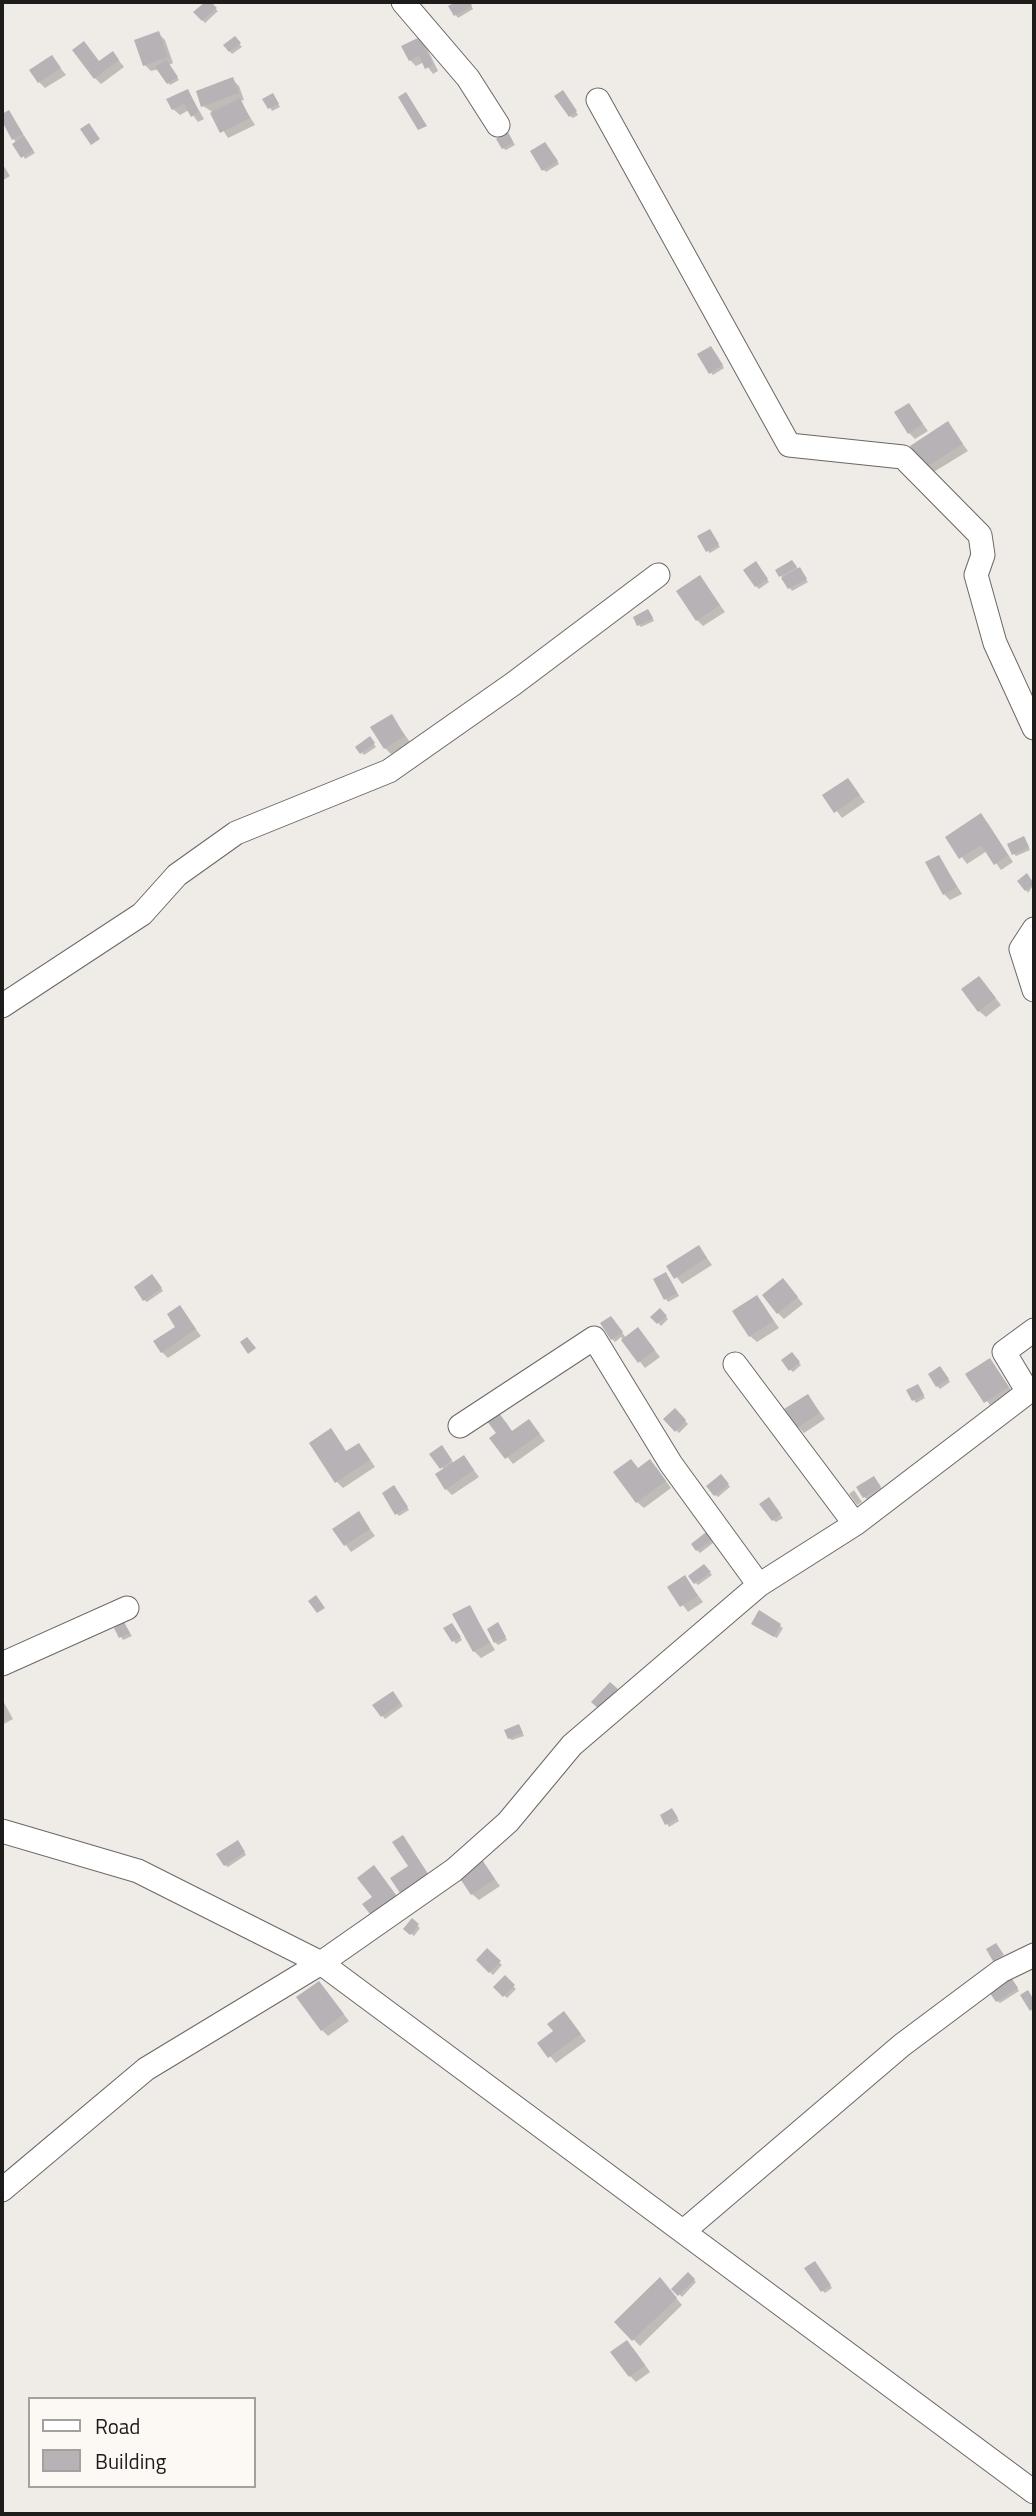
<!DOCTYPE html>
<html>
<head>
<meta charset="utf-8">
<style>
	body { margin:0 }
	#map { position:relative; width:1036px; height:2516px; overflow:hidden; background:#efebe7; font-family:"Titillium Web",sans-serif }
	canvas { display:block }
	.frame { position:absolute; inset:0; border:4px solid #1d1c1a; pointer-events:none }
	.legend { position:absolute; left:28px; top:2397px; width:228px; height:91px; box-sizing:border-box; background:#fcf8f4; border:2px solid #a3a09d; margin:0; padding:9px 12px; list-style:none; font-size:21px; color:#1d1c1a }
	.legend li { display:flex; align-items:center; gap:14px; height:35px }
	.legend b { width:35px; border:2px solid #a3a09d }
</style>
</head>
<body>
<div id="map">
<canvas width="1036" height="2516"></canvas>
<div class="frame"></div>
<ul class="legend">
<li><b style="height:9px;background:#fff"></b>Road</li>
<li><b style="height:19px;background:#b6b2b5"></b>Building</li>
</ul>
</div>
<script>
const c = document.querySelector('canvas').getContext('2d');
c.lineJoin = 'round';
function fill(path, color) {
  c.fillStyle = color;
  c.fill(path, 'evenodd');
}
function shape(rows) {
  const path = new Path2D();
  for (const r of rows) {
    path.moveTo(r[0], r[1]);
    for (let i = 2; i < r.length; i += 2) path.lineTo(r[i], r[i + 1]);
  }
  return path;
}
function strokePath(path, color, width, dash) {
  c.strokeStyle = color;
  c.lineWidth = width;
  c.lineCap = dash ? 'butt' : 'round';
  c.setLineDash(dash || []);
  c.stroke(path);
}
fill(shape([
	[207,2,218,11,205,23,196,12],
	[460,2,469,2,473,9,458,18,450,7],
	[158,33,165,40,173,63,169,65,179,80,170,85,159,69,151,71,145,65],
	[235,39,242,47,232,54,226,46],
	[419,40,426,46,438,71,433,74,424,62,416,66,410,60],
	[113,53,124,67,101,84,95,78,100,62],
	[52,58,66,75,45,88,39,82],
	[232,79,239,86,244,100,240,101,255,125,228,138,211,111,203,106],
	[188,91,204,119,198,122,189,110,180,115,173,109],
	[565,95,578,115,573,118,570,116],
	[275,98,280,107,272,111,265,99],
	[9,112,35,153,25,159,2,118],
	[510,136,515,145,506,150,503,148],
	[547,146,559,164,546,172,544,170],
	[2,163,10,176,2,181],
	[713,350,724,368,713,375,711,373],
	[909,405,928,431,915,439,909,433],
	[947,423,968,451,932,473,926,467],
	[712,534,720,547,710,553,707,550],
	[795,565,808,582,792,591,781,576],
	[758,566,769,582,759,589,756,586],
	[700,578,725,612,703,626,697,620],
	[650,613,654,621,641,627,639,625],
	[391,716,410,742,391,754,385,748],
	[372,741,376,747,364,755,362,753],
	[848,780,865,802,842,818,825,795],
	[987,822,1013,862,1001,870,987,851,967,864,947,837],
	[1026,841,1030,850,1016,856,1014,854],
	[939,857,962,894,950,900,944,894],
	[1027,875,1034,884,1028,893,1026,890],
	[985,985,1001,1005,986,1017,979,1011],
	[699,1247,712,1265,682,1284,669,1267],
	[669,1277,679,1296,668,1302,666,1299],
	[155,1279,163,1291,147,1302,144,1300],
	[789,1287,803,1304,784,1319,778,1313],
	[757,1297,779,1328,757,1342,750,1336],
	[180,1308,201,1336,168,1358,162,1352,177,1327],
	[660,1311,668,1319,661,1326,653,1317],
	[614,1321,626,1338,638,1329,660,1357,645,1368,621,1337,615,1342,612,1339],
	[794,1357,801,1365,793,1372,790,1369],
	[990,1360,1014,1394,992,1408,968,1374],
	[943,1371,950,1382,940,1389,937,1386],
	[920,1388,925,1398,916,1403,908,1391],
	[808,1396,825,1419,804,1433,798,1427],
	[675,1410,688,1424,679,1433,665,1419],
	[505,1421,513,1433,535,1428,545,1441,513,1464,492,1438],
	[331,1431,347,1453,365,1452,375,1467,343,1488,337,1482],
	[444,1450,454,1464,464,1457,479,1477,452,1495,446,1489,444,1470,432,1455],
	[656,1467,671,1488,644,1508,637,1502],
	[721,1476,730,1487,718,1497,715,1495],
	[877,1481,882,1490,867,1499,864,1497],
	[396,1490,409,1510,399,1516,397,1514],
	[854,1490,862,1502,857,1505,849,1494],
	[771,1502,783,1518,776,1522,773,1520],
	[359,1514,375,1536,351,1552,335,1530],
	[709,1537,713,1543,700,1553,697,1550],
	[707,1569,712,1575,698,1585,696,1583],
	[685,1578,703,1602,688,1612,670,1588],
	[469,1607,495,1650,481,1658,474,1651],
	[760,1613,783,1628,777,1638,756,1626],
	[124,1624,132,1636,123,1640,116,1628],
	[500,1627,507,1640,498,1645,495,1642],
	[454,1628,462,1640,456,1644,446,1629],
	[395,1696,403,1706,385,1719,375,1706],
	[2,1699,13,1719,2,1725],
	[519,1726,524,1736,512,1740,509,1738],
	[674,1813,679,1821,669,1827,662,1816],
	[403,1837,433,1881,408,1898,401,1892,410,1867],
	[240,1845,246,1855,228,1867,225,1865],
	[481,1860,500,1886,479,1900,472,1894],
	[412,1921,420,1928,414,1936,405,1929],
	[487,1951,502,1965,493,1975,478,1960],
	[505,1978,516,1989,507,1998,496,1987],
	[1013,1981,1019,1991,1000,2003,997,2001],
	[319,1983,349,2021,328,2036,322,2030],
	[570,2020,586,2041,556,2063,539,2043],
	[817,2265,832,2288,825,2293,822,2290],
	[688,2274,696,2282,682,2297,674,2289],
	[666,2286,682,2305,640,2346,616,2322],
	[633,2348,650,2372,636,2382,630,2376]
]), '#0003');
fill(shape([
	[205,2,211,2,217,8,202,21,193,12],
	[456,2,470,2,472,6,454,16,448,6],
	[159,31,168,57,143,66,134,40],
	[235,36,241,43,229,52,223,45],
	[420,37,433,65,425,69,419,56,409,61,401,46],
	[84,41,99,61,113,51,119,60,94,79,72,50],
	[52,55,61,68,38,83,29,70],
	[166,59,178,77,167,84,155,67],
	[233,77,239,93,201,107,196,91],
	[188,89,199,112,191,117,184,104,172,110,166,99],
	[563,90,577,111,569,117,554,96],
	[406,92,427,126,418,130,398,97],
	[273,93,279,104,268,109,262,99],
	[240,98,250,118,220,133,210,113],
	[9,110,23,134,12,140,2,121,2,114],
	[89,123,100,139,91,145,80,129],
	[508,132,513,142,502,149,496,139],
	[24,136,33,150,21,158,12,144],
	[545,142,558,161,542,171,530,151],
	[711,346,723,365,709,374,697,354],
	[909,403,923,424,908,434,894,412],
	[948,421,963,444,925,468,910,446],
	[710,529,719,544,706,552,697,536],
	[792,560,797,567,779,577,775,570],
	[756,561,768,579,755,587,743,570],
	[800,567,807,579,788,589,781,578],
	[700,575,720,605,696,621,676,591],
	[648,609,653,618,637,626,633,617],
	[392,714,405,736,384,749,370,727],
	[370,736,375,743,360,754,355,747],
	[848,778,860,795,834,813,822,795],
	[981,813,1008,855,994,865,981,845,959,859,945,837],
	[1024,836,1029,847,1012,855,1007,844],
	[939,855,957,887,943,895,925,862],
	[1027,873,1034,884,1025,891,1017,881],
	[979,976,996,998,978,1012,961,989],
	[699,1245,707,1258,674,1279,666,1266],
	[666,1272,677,1293,664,1300,653,1279],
	[152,1274,162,1288,143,1301,134,1287],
	[783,1278,798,1297,777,1314,762,1295],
	[757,1295,774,1321,749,1337,732,1311],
	[180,1305,196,1329,161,1353,153,1341,175,1327,167,1314],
	[660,1308,667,1316,657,1324,650,1317],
	[611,1316,623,1332,611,1340,600,1323],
	[638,1327,655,1350,638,1363,621,1340],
	[247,1337,256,1348,248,1354,240,1342],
	[792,1352,800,1362,789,1371,781,1360],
	[990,1358,1009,1387,984,1403,965,1374],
	[940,1366,949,1379,936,1387,928,1374],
	[918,1384,924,1395,912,1401,906,1390],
	[808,1394,820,1413,797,1428,784,1409],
	[675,1408,686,1420,675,1432,663,1419],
	[499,1413,512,1431,529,1419,540,1434,505,1459,489,1438,496,1433,487,1421],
	[331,1428,346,1451,359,1443,370,1460,335,1483,309,1443],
	[442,1445,452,1460,440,1469,429,1454],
	[464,1455,474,1470,445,1490,435,1474],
	[631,1459,638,1468,650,1459,666,1481,636,1503,613,1472],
	[721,1474,729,1484,714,1496,706,1486],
	[874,1476,881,1487,863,1498,856,1487],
	[394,1485,408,1507,395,1515,382,1493],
	[769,1497,781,1514,772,1521,759,1504],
	[359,1511,370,1529,344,1546,332,1529],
	[706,1532,712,1540,696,1551,691,1544],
	[704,1564,711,1572,694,1584,688,1576],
	[685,1575,698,1596,680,1607,667,1587],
	[316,1595,325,1608,317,1613,308,1601],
	[470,1605,490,1643,473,1652,452,1614],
	[759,1610,781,1624,774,1637,751,1624],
	[124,1622,130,1633,119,1638,114,1628],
	[498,1622,506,1637,494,1643,487,1629],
	[452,1623,461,1637,452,1642,443,1628],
	[610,1682,618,1689,599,1709,591,1702],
	[393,1691,401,1703,381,1717,372,1705],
	[519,1724,523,1733,508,1739,504,1730],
	[672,1808,678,1818,665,1825,660,1815],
	[403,1835,428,1874,400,1893,390,1878,408,1866,392,1842],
	[238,1840,245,1852,224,1866,216,1854],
	[481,1858,495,1879,471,1895,457,1874],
	[374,1865,399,1899,374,1919,362,1904,372,1897,357,1878],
	[412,1918,419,1924,410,1935,403,1929],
	[996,1943,1004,1955,993,1961,986,1949],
	[487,1948,501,1961,489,1973,476,1960],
	[505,1975,515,1985,503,1997,493,1987],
	[1010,1976,1018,1988,996,2002,988,1990],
	[319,1981,344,2014,321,2031,296,1997],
	[1028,1990,1034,2000,1034,2008,1030,2011,1020,1995],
	[564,2011,581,2034,548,2058,537,2043,553,2031,547,2024],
	[815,2261,831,2285,821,2292,804,2268],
	[688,2272,695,2279,678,2296,671,2289],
	[660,2277,677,2298,632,2341,614,2322],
	[627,2340,645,2365,629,2377,610,2352]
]), '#b6b2b5');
const street = shape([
	[403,2,468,78,498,125],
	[598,100,789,445,903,457,980,535,983,555,976,575,995,643,1034,728],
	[1034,929,1021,949,1034,990],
	[2,1006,142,914,177,875,236,833,389,771,513,684,658,575],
	[735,1364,855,1524],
	[460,1426,594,1338,671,1464,759,1585],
	[2,1664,127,1608],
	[2,1831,138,1871,321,1963,1034,2492],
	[2,2190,146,2069,321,1963,454,1870,508,1822,572,1745,759,1585,855,1524,1028,1392,1004,1352,1034,1330],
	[685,2230,902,2045,1001,1971,1034,1955]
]);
strokePath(street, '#6b6764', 25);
strokePath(street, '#fff', 23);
</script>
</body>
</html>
